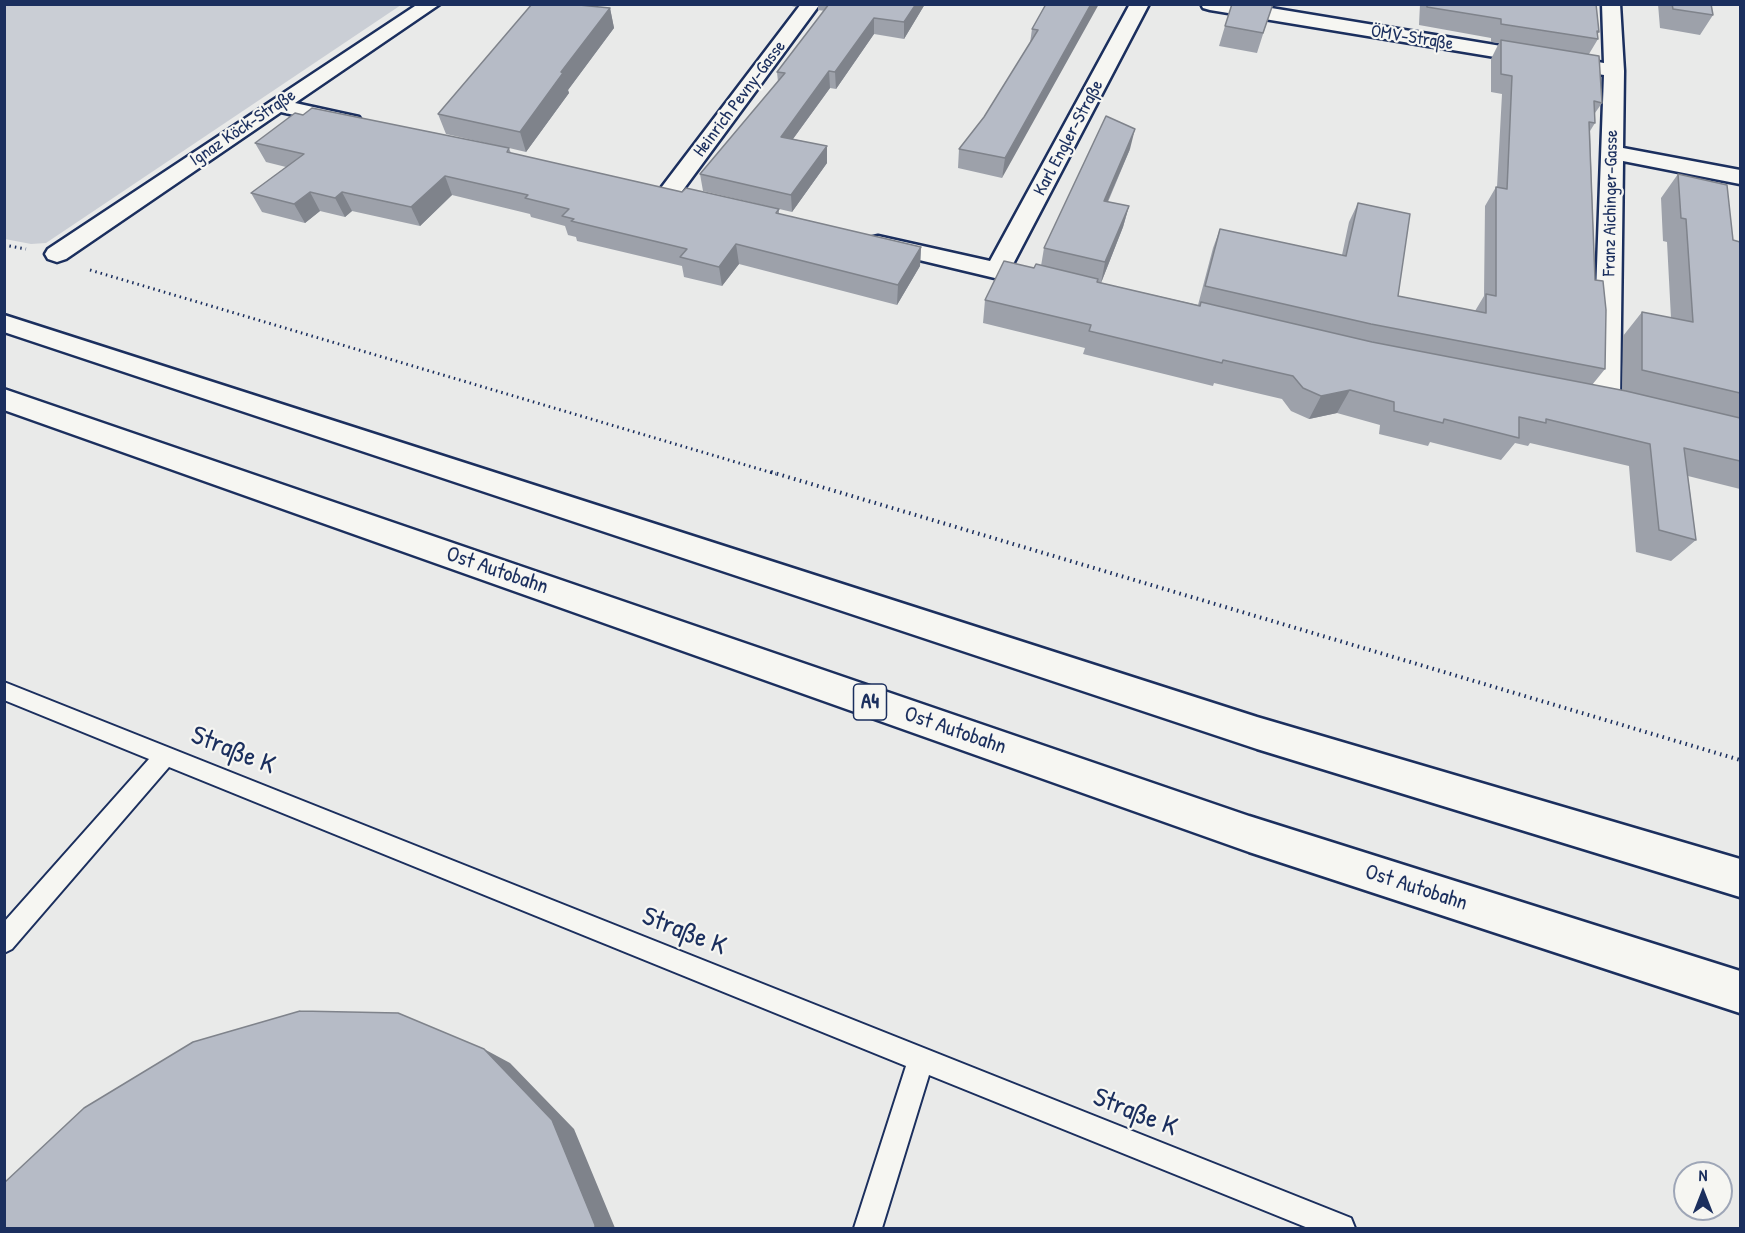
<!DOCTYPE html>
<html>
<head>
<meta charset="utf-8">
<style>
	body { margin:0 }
	#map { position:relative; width:1745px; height:1233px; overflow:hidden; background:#e9eae9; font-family:"Patrick Hand",sans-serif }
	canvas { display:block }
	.frame { position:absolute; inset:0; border:6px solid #1b2f5e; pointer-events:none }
	.north { position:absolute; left:1673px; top:1161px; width:60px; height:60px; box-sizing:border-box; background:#f6f6f2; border:2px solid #9ea6b7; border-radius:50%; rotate:0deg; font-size:16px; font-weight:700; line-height:24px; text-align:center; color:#1b2f5e }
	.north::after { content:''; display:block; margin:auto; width:21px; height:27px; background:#1b2f5e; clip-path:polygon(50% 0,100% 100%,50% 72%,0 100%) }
</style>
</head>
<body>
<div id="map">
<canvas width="1745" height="1233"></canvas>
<div class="frame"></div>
<div class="north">N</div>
</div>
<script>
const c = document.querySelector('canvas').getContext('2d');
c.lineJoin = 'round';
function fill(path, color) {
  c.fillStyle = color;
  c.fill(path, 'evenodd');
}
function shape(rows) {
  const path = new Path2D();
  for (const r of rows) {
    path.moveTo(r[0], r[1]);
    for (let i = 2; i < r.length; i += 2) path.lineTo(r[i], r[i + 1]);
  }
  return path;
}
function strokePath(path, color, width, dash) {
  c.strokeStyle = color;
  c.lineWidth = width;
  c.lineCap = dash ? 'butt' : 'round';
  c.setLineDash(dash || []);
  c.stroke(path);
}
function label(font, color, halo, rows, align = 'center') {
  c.font = font + ' "Patrick Hand",sans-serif';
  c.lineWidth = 4.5;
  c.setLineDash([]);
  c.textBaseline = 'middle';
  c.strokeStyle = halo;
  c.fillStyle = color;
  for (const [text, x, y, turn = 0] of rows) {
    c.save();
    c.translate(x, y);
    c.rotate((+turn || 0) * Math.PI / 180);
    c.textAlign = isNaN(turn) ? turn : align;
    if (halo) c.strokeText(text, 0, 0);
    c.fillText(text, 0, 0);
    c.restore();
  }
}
fill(shape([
	[4,5,5,4,401,5,46,243,31,244,5,239]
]), '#caced5');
const lane = shape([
	[4,682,1341,1214,1351,1218,1355,1228,1308,1228,929,1075,882,1228,854,1228,906,1066,169,767,12,949,4,953,4,922,149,759,4,700,4,682]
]);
const street = shape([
	[418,4,440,4,295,103,359,117,362,122,359,127,351,128,281,112,66,259,57,262,48,259,45,254,48,249,418,4],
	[801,4,820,4,677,198,669,200,661,198,658,193,661,188,801,4],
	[1130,4,1149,4,1012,266,1050,275,1054,281,1050,287,1041,289,869,248,866,243,869,238,878,236,990,261,1130,4],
	[1201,4,1247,4,1604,63,1602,4,1620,4,1624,71,1623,148,1740,170,1740,184,1623,161,1620,402,1616,409,1606,412,1596,409,1592,402,1604,75,1210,10,1203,8,1201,4]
]);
const highway = shape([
	[4,315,1257,717,1740,859,1740,897,1257,749,4,332,4,315],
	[4,389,1249,816,1740,971,1740,1013,1249,852,4,410,4,389]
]);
strokePath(lane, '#1b2f5e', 4);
strokePath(street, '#1b2f5e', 5);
strokePath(highway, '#1b2f5e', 5);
strokePath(shape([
	[4,245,26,249],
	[90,270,776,474]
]), '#1b2f5e', 3, [1.5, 4]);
strokePath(shape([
	[771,472,1740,760]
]), '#1b2f5e', 4, [1.5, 4.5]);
fill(lane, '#f6f6f2');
fill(street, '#f6f6f2');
fill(highway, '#f6f6f2');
fill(shape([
	[783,4,798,4,796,7],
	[818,4,925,4,904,39,874,34,836,89,830,88,793,139,827,146,827,163,792,212,703,191,700,174,778,82,777,72,825,11,818,10],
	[1046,4,1002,178,958,168,959,149,984,117,1030,43,1032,29],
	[1420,4,1596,4,1599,32,1597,35,1598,39,1589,54,1602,103,1595,113,1595,123,1590,131,1595,280,1605,369,1592,385,1622,391,1623,336,1642,312,1671,318,1667,242,1663,241,1661,198,1678,174,1733,240,1740,242,1740,489,1688,476,1696,540,1671,561,1636,552,1629,466,1530,443,1528,446,1515,443,1501,460,1430,442,1428,446,1379,434,1380,425,1337,413,1309,419,1291,411,1282,399,1214,383,1213,386,1083,354,1085,348,983,323,985,300,1034,268,1041,266,1044,248,1130,149,1108,202,1129,206,1123,227,1101,283,1198,305,1213,248,1220,229,1342,255,1349,222,1358,203,1398,296,1475,311,1484,296,1485,206,1496,187,1497,187,1502,94,1491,92,1491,59,1499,43,1491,42,1491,38,1419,25],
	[1658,4,1711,4,1713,15,1700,35,1660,28],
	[1272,6,1257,53,1219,46,1225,26],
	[610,8,614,28,568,90,569,93,526,152,509,148,511,153,682,192,779,209,779,214,921,247,920,266,897,305,739,264,722,286,684,277,682,266,577,241,576,237,568,235,565,226,531,217,530,214,452,195,420,226,352,211,345,217,320,211,305,223,262,212,251,193,286,167,266,162,255,143,499,146,446,134,438,114]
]), '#9da1aa');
fill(shape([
	[916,4,925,4,904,39,904,22],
	[1091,4,1099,4,1002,178,1005,158],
	[610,8,614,28,568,90,569,93,526,152,520,132,561,72],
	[874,18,874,34,836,89,835,72],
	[829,71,830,88,782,154,781,137],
	[1135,129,1130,149,1099,221,1104,201],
	[827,146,827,163,792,212,791,195],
	[445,176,452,195,420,226,411,207],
	[310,192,320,211,305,223,294,204],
	[342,192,352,211,345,217,335,198],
	[1129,206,1123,227,1101,283,1105,262],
	[736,244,739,264,722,286,719,267],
	[921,247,920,266,897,305,898,285],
	[1350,390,1337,413,1309,419,1321,396],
	[484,1049,510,1063,574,1129,615,1228,595,1228]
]), '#7f838b');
const building = shape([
	[532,4,569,4,610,8,561,72,563,73,520,132,438,114,532,4],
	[829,4,916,4,904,22,874,18,835,72,829,71,781,137,827,146,791,195,700,174,785,73,777,72,829,4],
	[1046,4,1091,4,1005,158,959,149,984,117,1038,30,1032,29,1046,4],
	[1232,4,1273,4,1263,33,1225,26,1232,4],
	[1427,4,1596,4,1599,32,1597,31,1598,39,1501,24,1501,19,1427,7,1427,4],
	[1672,4,1711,4,1713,15,1673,9,1672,4],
	[1501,40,1599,56,1602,103,1594,101,1595,123,1589,122,1595,280,1603,281,1606,310,1605,369,1371,324,1205,286,1220,229,1346,256,1358,203,1410,214,1398,296,1486,313,1486,294,1496,296,1496,187,1507,189,1512,76,1501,74,1501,40],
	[312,108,509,148,507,152,682,192,686,188,779,209,776,213,921,247,898,285,736,244,719,267,680,257,687,249,571,221,574,219,562,216,569,209,525,198,528,195,445,176,411,207,342,192,335,198,310,192,294,204,251,193,304,154,255,143,295,113,303,115,312,108],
	[1106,116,1135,129,1104,201,1129,206,1105,262,1044,248,1106,116],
	[1678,174,1727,185,1733,240,1740,242,1740,393,1642,370,1642,312,1693,322,1686,219,1681,218,1678,174],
	[1004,261,1034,268,1036,264,1098,279,1097,282,1200,306,1201,302,1372,342,1626,391,1740,418,1740,461,1684,448,1696,540,1659,530,1650,444,1546,419,1546,423,1519,417,1519,438,1444,419,1443,423,1394,411,1394,402,1350,390,1321,396,1303,388,1293,376,1223,360,1222,363,1089,331,1091,325,985,300,1004,261],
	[300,1011,398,1013,484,1049,552,1120,595,1225,595,1228,4,1228,4,1183,84,1108,193,1042,300,1011]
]);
fill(building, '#b6bbc6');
strokePath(building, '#7f838b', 1.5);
label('18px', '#1b2f5e', '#f6f6f2', [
	["ÖMV-Straße",1412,38,9],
	["Heinrich Pevny-Gasse",740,99,-53],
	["Ignaz Köck-Straße",243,128,-34],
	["Karl Engler-Straße",1069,138,-62],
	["Franz Aichinger-Gasse",1611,203,-89]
]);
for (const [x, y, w] of [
	[870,702,33]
]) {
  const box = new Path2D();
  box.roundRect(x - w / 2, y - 18, w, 36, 4.5);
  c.fillStyle = '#f6f6f2';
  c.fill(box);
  strokePath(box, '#1b2f5e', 1.5);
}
label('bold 21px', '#1b2f5e', null, [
	["A4",870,702]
]);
label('22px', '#1b2f5e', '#f6f6f2', [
	["Ost Autobahn",497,571,19],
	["Ost Autobahn",955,731,19],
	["Ost Autobahn",1416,888,18]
]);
label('27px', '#1b2f5e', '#f6f6f2', [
	["Straße K",233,751,22],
	["Straße K",684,932,22],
	["Straße K",1135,1113,22]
]);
</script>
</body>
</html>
